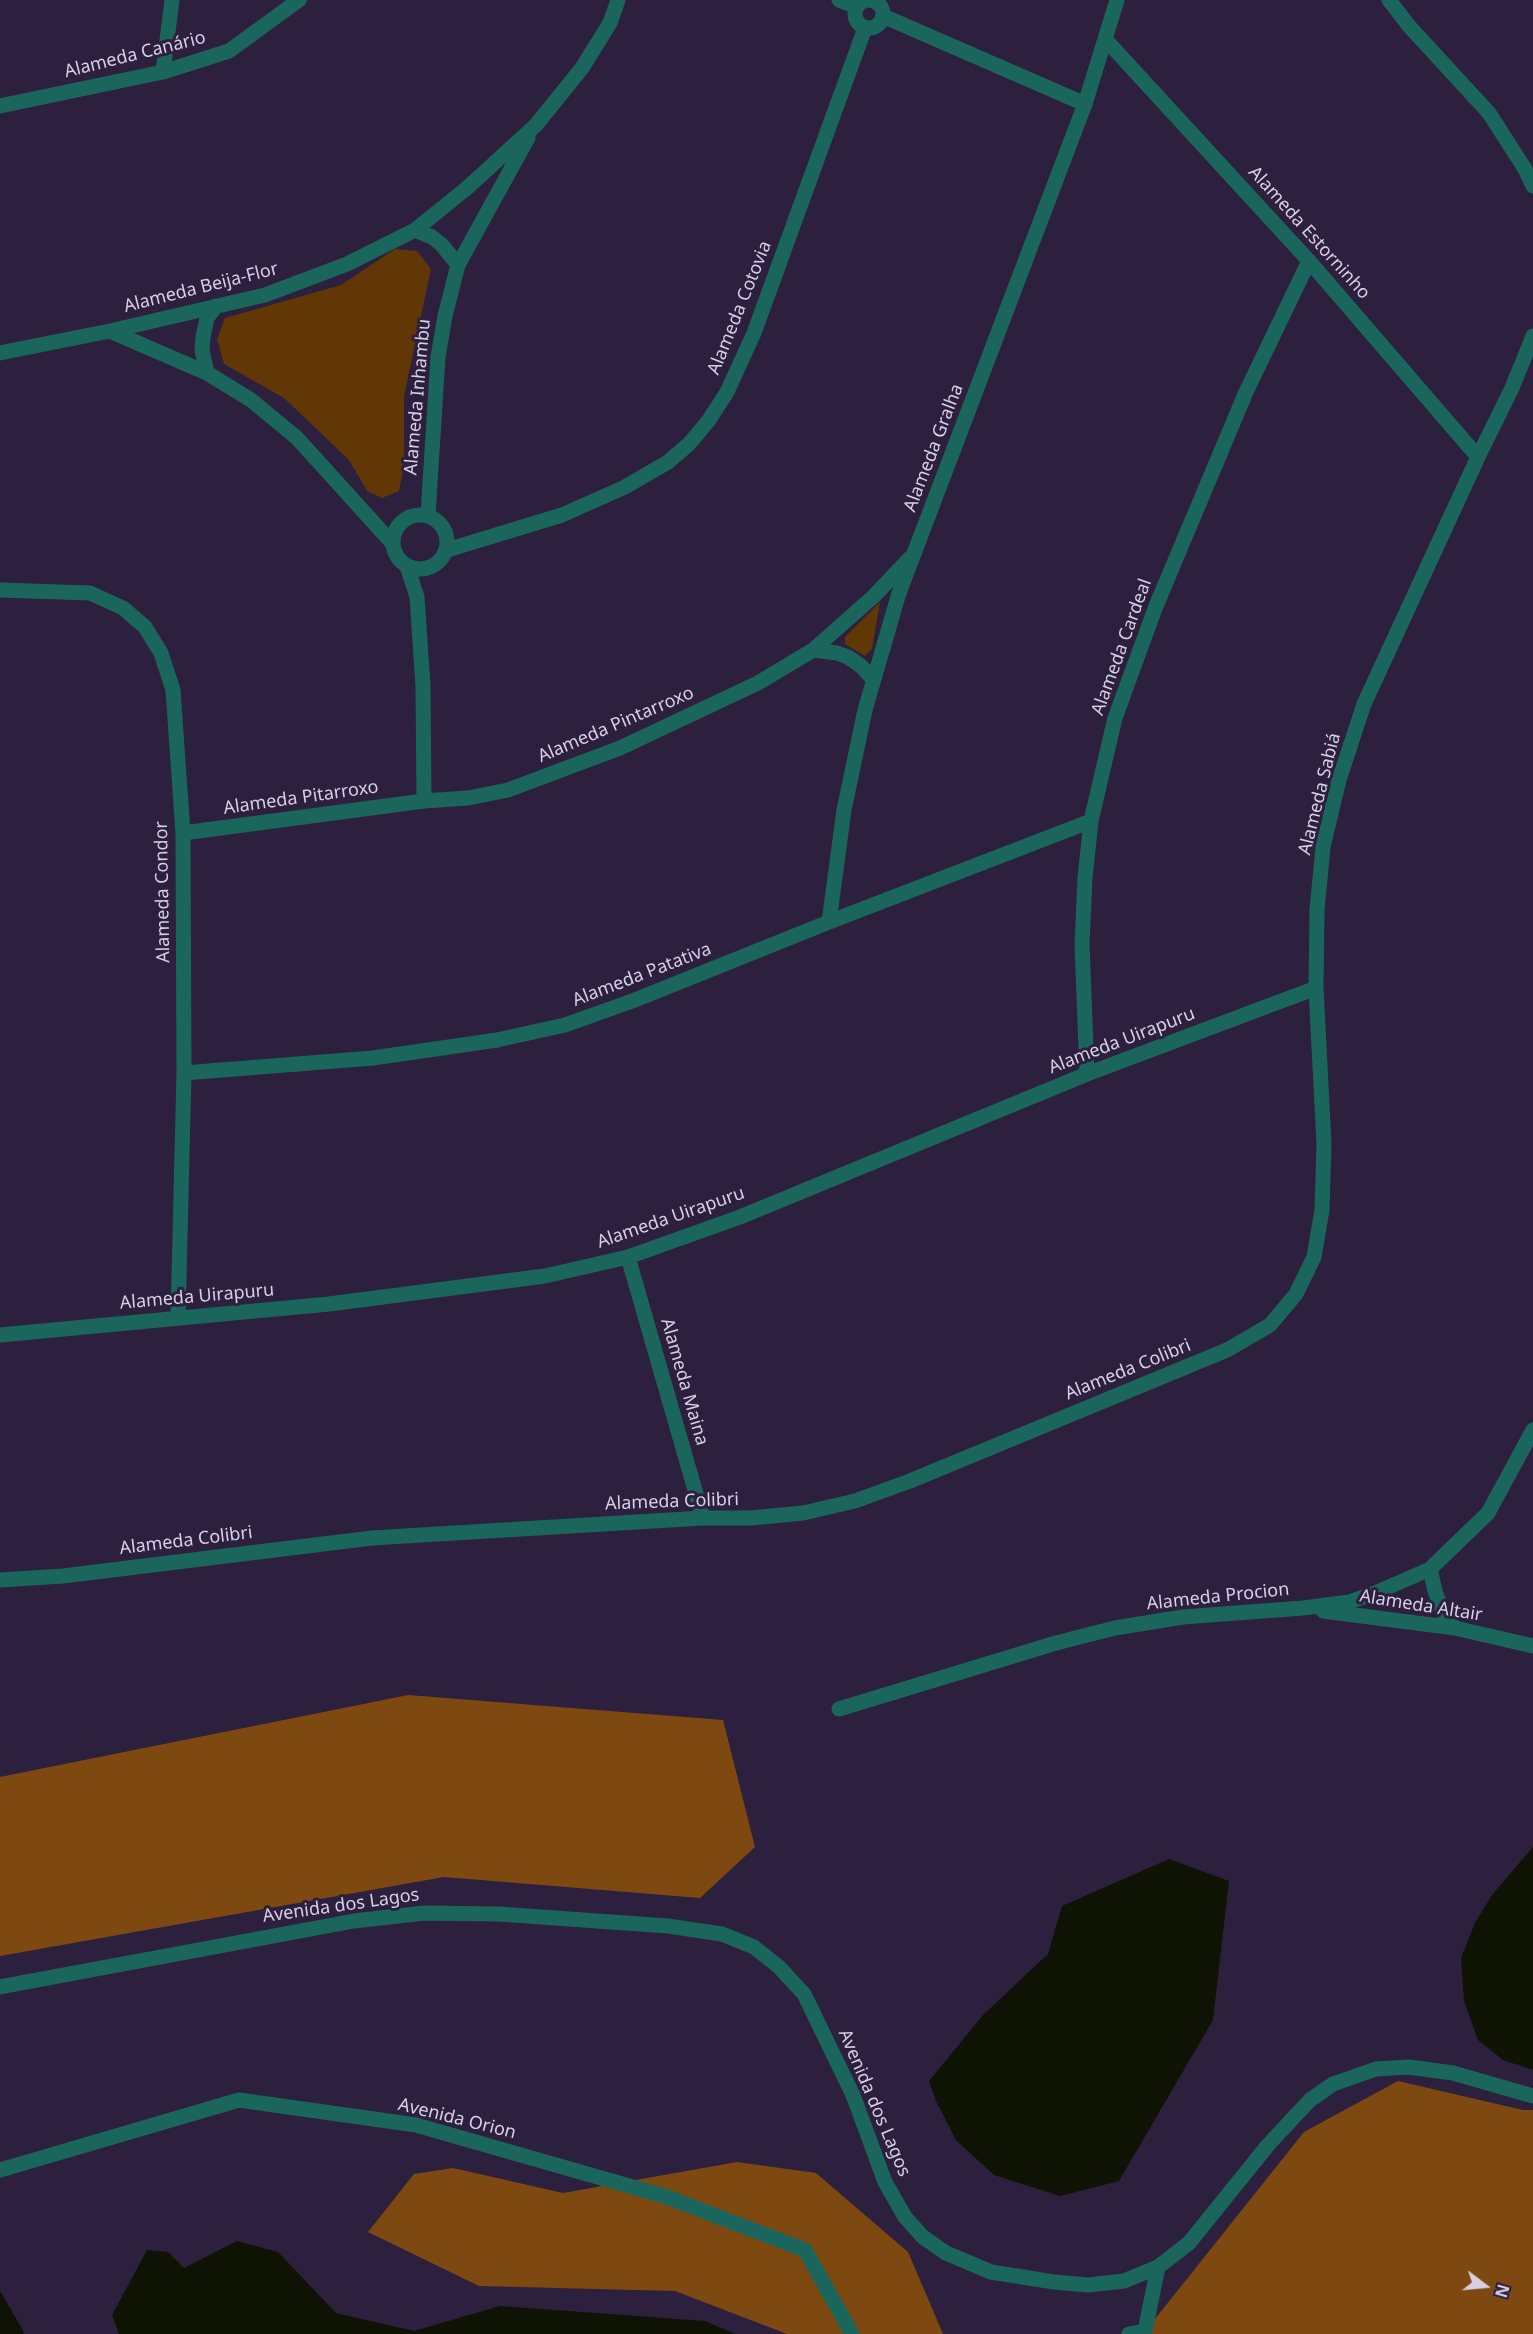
<!DOCTYPE html>
<html>
<head>
<meta charset="utf-8">
<style>
	body { margin:0 }
	#map { position:relative; width:1533px; height:2334px; overflow:hidden; background:#2d203f; font-family:"Noto Sans",sans-serif }
	canvas { display:block }
	.north { position:absolute; left:1455px; top:2256px; width:60px; height:60px; -webkit-text-stroke:4px #2d203f; paint-order:stroke; rotate:106deg; font-size:16px; font-weight:700; line-height:24px; text-align:center; color:#d7cfe4 }
	.north::after { content:''; display:block; margin:auto; width:21px; height:27px; background:#d7cfe4; clip-path:polygon(50% 0,100% 100%,50% 72%,0 100%) }
</style>
</head>
<body>
<div id="map">
<canvas width="1533" height="2334"></canvas>
<div class="north">N</div>
</div>
<script>
const c = document.querySelector('canvas').getContext('2d');
c.lineJoin = 'round';
function fill(path, color) {
  c.fillStyle = color;
  c.fill(path, 'evenodd');
}
function shape(rows) {
  const path = new Path2D();
  for (const r of rows) {
    if (r.length === 3) {
      path.moveTo(r[0] + r[2], r[1]);
      path.arc(r[0], r[1], r[2], 0, 2 * Math.PI);
      continue;
    }
    path.moveTo(r[0], r[1]);
    for (let i = 2; i < r.length; i += 2) path.lineTo(r[i], r[i + 1]);
  }
  return path;
}
function strokePath(path, color, width, dash) {
  c.strokeStyle = color;
  c.lineWidth = width;
  c.lineCap = dash ? 'butt' : 'round';
  c.setLineDash(dash || []);
  c.stroke(path);
}
function label(font, color, halo, rows, align = 'center') {
  c.font = font + ' "Noto Sans",sans-serif';
  c.lineWidth = 6;
  c.setLineDash([]);
  c.textBaseline = 'middle';
  c.strokeStyle = halo;
  c.fillStyle = color;
  for (const [text, x, y, turn = 0] of rows) {
    c.save();
    c.translate(x, y);
    c.rotate((+turn || 0) * Math.PI / 180);
    c.textAlign = isNaN(turn) ? turn : align;
    if (halo) c.strokeText(text, 0, 0);
    c.fillText(text, 0, 0);
    c.restore();
  }
}
fill(shape([
	[395,249,417,251,431,269,404,396,404,465,399,491,382,498,367,491,349,460,284,398,224,364,217,339,225,318,341,285],
	[880,602,872,649,865,656,845,644,845,637]
]), '#623706');
fill(shape([
	[408,1695,723,1720,755,1847,700,1898,444,1877,0,1956,0,1777],
	[1398,2081,1523,2110,1533,2110,1533,2334,1143,2334,1304,2132],
	[737,2162,816,2173,908,2252,943,2334,787,2334,675,2291,479,2286,368,2232,414,2174,453,2168,563,2193]
]), '#7d4910');
fill(shape([
	[1533,1847,1533,2070,1503,2060,1478,2040,1464,2001,1461,1958,1475,1923,1492,1895],
	[1169,1859,1229,1881,1213,2020,1119,2181,1060,2196,994,2175,956,2140,936,2101,929,2081,983,2015,1048,1954,1062,1906],
	[237,2241,278,2252,336,2313,414,2331,500,2306,705,2321,735,2334,119,2334,112,2315,147,2250,168,2252,184,2268],
	[0,2291,24,2332,23,2334,0,2334]
]), '#0e1303');
strokePath(shape([
	[839,0,857,7],
	[1389,0,1409,26,1489,113,1525,169,1533,186],
	[869,14,14],
	[883,16,1085,104],
	[1106,40,1309,261,1478,457],
	[163,72,172,0],
	[0,106,163,72,229,51,299,0],
	[415,230,432,237,442,245,458,265],
	[110,331,207,373,251,400,297,438,393,544],
	[0,353,110,331,265,295,347,264,415,230,467,188,536,125,582,68,610,23,618,0],
	[207,373,202,350,203,337,207,318,216,306],
	[420,542,27],
	[428,515,438,357,445,316,458,265,528,138],
	[447,550,562,515,625,487,668,462,689,444,709,420,727,392,754,333,865,28],
	[407,566,417,597,423,686,424,801],
	[0,590,90,593,123,608,145,627,161,653,173,690,183,833,184,1073,178,1318],
	[813,650,837,653,848,657,861,666,873,679],
	[183,833,424,801,468,798,508,790,620,748,758,683,813,650,874,596,910,558],
	[829,922,844,810,865,710,899,593,1085,104,1117,0],
	[184,1073,373,1058,497,1040,565,1025,635,1000,829,922,1091,821],
	[1087,1074,1082,944,1085,878,1091,821,1115,718,1156,606,1246,392,1309,261],
	[628,1257,703,1518],
	[0,1335,329,1304,545,1276,628,1257,740,1217,1087,1074,1316,988],
	[1430,1569,1435,1591,1443,1613,1455,1628],
	[0,1580,63,1576,372,1538,703,1518,751,1518,803,1513,855,1501,910,1481,1227,1350,1270,1325,1296,1294,1314,1257,1322,1210,1324,1144,1316,988,1317,910,1323,847,1339,780,1364,704,1478,457,1512,388,1533,336],
	[1323,1611,1455,1628,1533,1646],
	[839,1709,1056,1643,1115,1628,1183,1617,1303,1608,1349,1602,1375,1593,1430,1569,1488,1513,1533,1430],
	[0,1987,354,1921,424,1913,499,1914,668,1926,722,1934,754,1947,779,1967,804,1994,853,2095,885,2182,905,2217,923,2237,946,2253,991,2272,1054,2282,1088,2285,1124,2281,1158,2267,1189,2243,1268,2145,1310,2100,1333,2084,1376,2069,1409,2067,1453,2073,1533,2096],
	[0,2170,239,2100,416,2125,664,2196,805,2250,852,2334],
	[1129,2334,1145,2331,1158,2267]
]), '#1b665c', 15);
label('18px', '#d7cfe4', '#2d203f', [
	["Alameda Canário",135,55,-14],
	["Alameda Estorninho",1309,233,48],
	["Alameda Beija-Flor",201,288,-14],
	["Alameda Cotovia",740,308,-68],
	["Alameda Inhambu",418,397,-85],
	["Alameda Gralha",934,448,-69],
	["Alameda Cardeal",1122,647,-70],
	["Alameda Pintarroxo",616,725,-23],
	["Alameda Sabiá",1320,794,-76],
	["Alameda Pitarroxo",301,798,-8],
	["Alameda Condor",163,892,-91],
	["Alameda Patativa",642,975,-21],
	["Alameda Uirapuru",1122,1041,-21],
	["Alameda Uirapuru",671,1218,-19],
	["Alameda Uirapuru",197,1297,-5],
	["Alameda Colibri",1128,1370,-22],
	["Alameda Maina",684,1382,74],
	["Alameda Colibri",672,1502,-2],
	["Alameda Colibri",186,1541,-7],
	["Alameda Procion",1218,1597,-6],
	["Alameda Altair",1421,1606,9],
	["Avenida dos Lagos",341,1906,-8],
	["Avenida dos Lagos",874,2103,67],
	["Avenida Orion",457,2119,14]
]);
</script>
</body>
</html>
